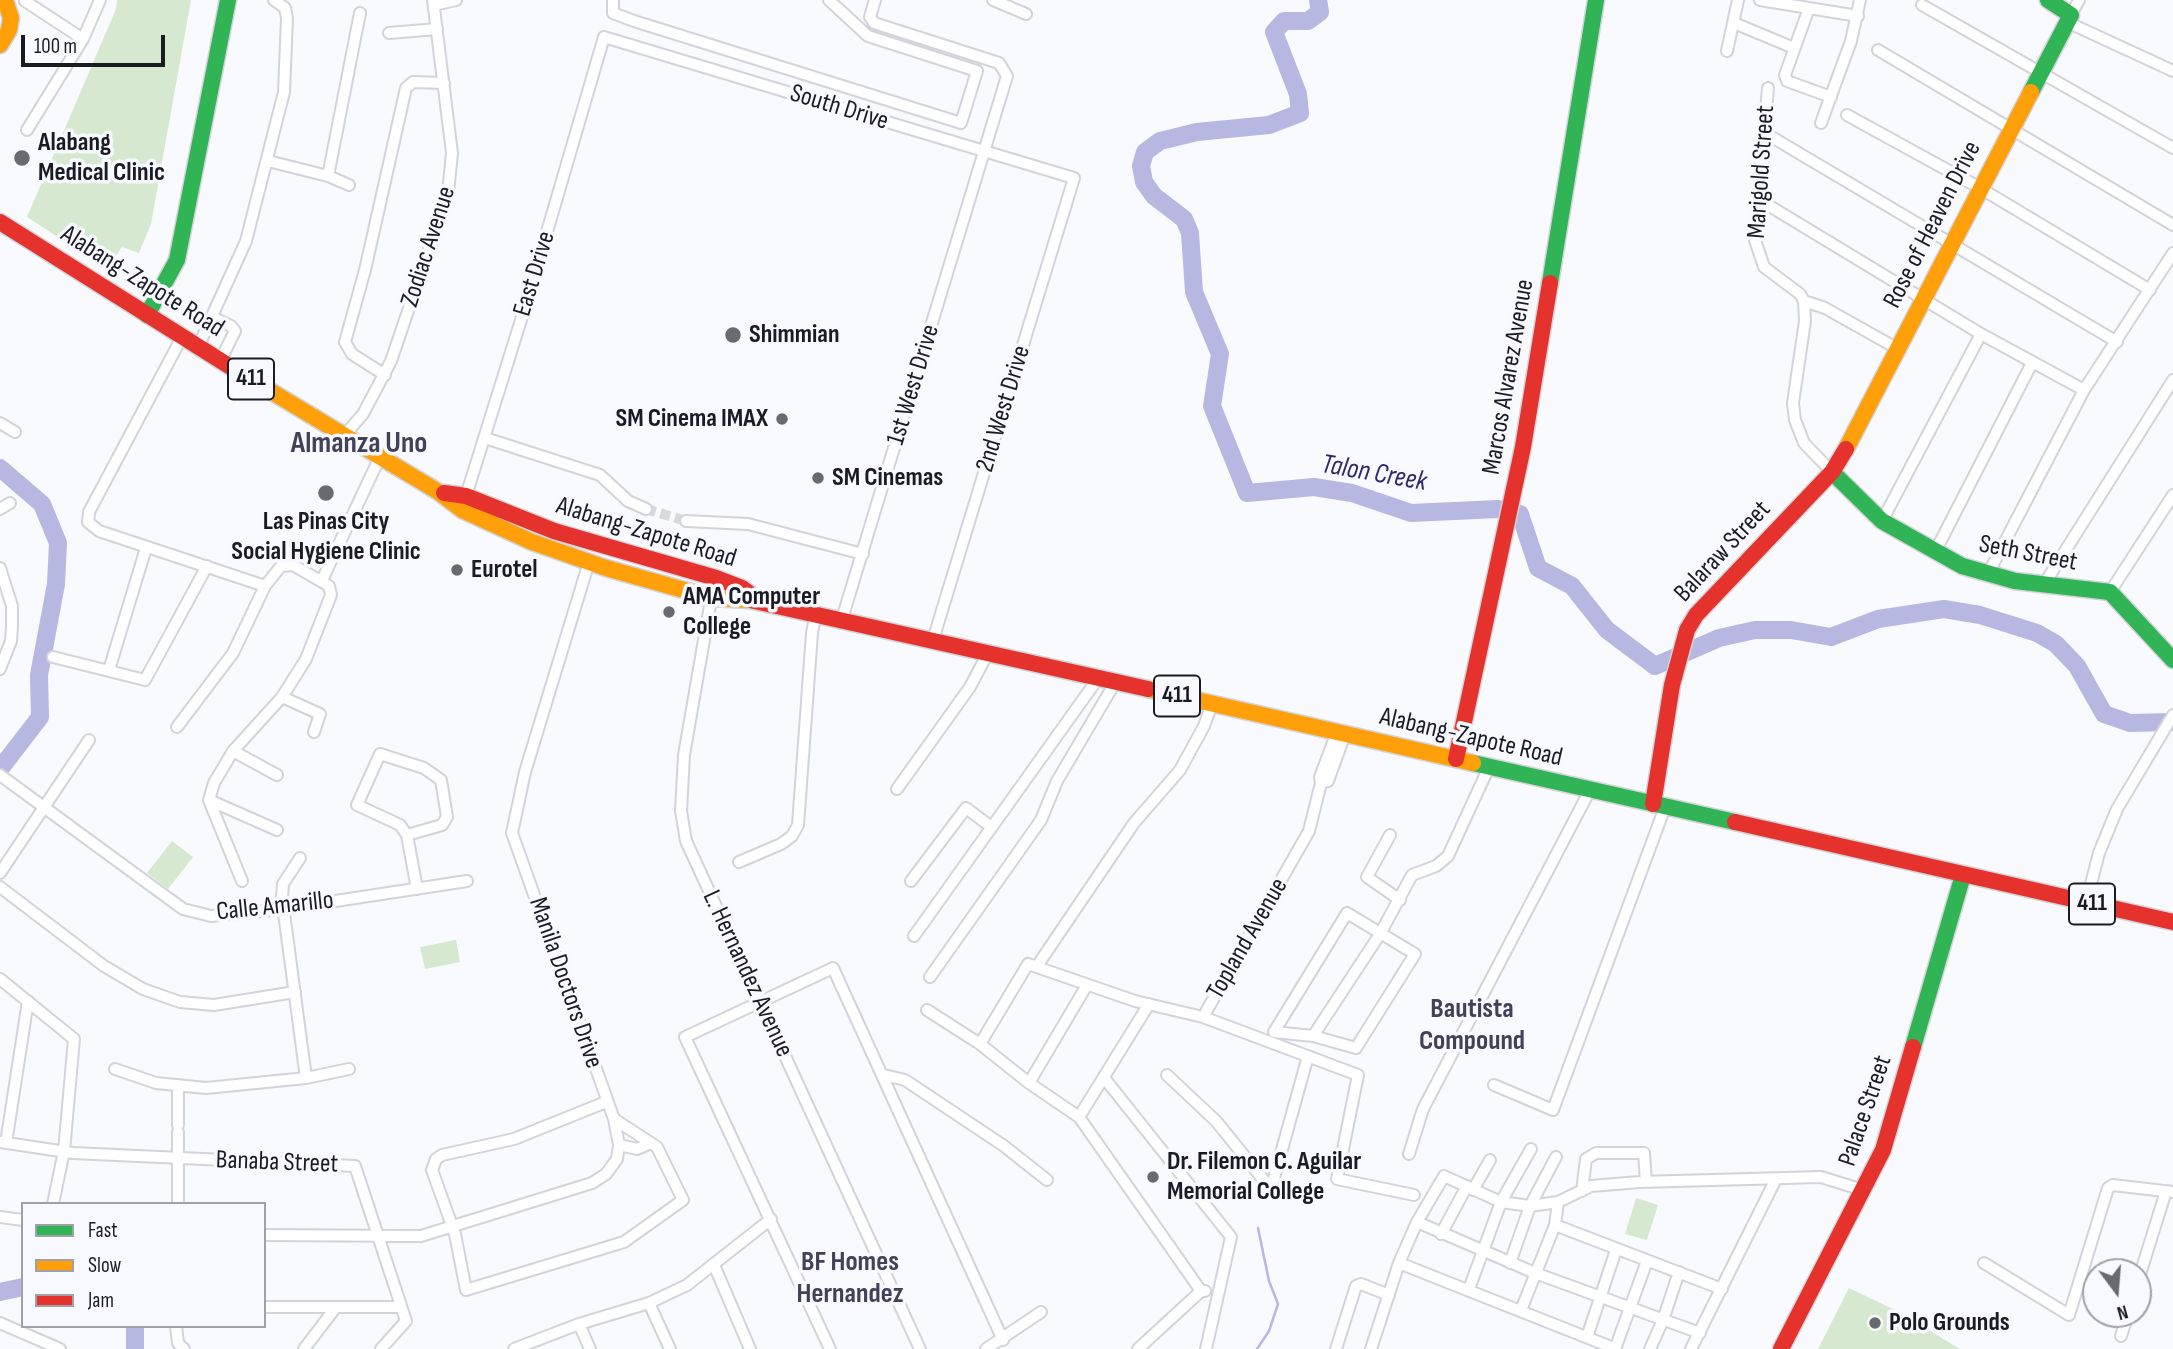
<!DOCTYPE html>
<html>
<head>
<meta charset="utf-8">
<style>
	body { margin:0 }
	#map { position:relative; width:2173px; height:1349px; overflow:hidden; background:#f9fafd; font-family:"Sofia Sans Condensed",sans-serif }
	canvas { display:block }
	.legend { position:absolute; left:21px; top:1202px; width:245px; height:126px; box-sizing:border-box; background:#f8f9fe; border:2px solid #a0a0a7; margin:0; padding:9px 12px; list-style:none; font-size:21px; color:#1b1b24 }
	.legend li { display:flex; align-items:center; gap:14px; height:35px }
	.legend b { width:35px; border:2px solid #a0a0a7 }
	.north { position:absolute; left:2082px; top:1258px; width:70px; height:70px; box-sizing:border-box; background:#f8f9fe; border:2px solid #a0a0a7; border-radius:50%; rotate:164deg; font-size:19px; font-weight:700; line-height:28px; text-align:center; color:#1b1b24 }
	.north::after { content:''; display:block; margin:auto; width:24px; height:32px; background:#696970; clip-path:polygon(50% 0,100% 100%,50% 72%,0 100%) }
	.scale { position:absolute; left:21px; top:35px; width:144px; height:32px; box-sizing:border-box; border:4px solid #1b1b24; border-top:0; padding-left:9px; font-size:21px; line-height:24px; white-space:nowrap; color:#1b1b24; -webkit-text-stroke:5px #f8f9fe; paint-order:stroke }
</style>
</head>
<body>
<div id="map">
<canvas width="2173" height="1349"></canvas>
<ul class="legend">
<li><b style="height:9px;background:#30b455"></b>Fast</li>
<li><b style="height:9px;background:#ff9f0a"></b>Slow</li>
<li><b style="height:9px;background:#e5322d"></b>Jam</li>
</ul>
<div class="north">N</div>
<div class="scale">100 m</div>
</div>
<script>
const c = document.querySelector('canvas').getContext('2d');
c.lineJoin = 'round';
function fill(path, color) {
  c.fillStyle = color;
  c.fill(path, 'evenodd');
}
function shape(rows) {
  const path = new Path2D();
  for (const r of rows) {
    path.moveTo(r[0], r[1]);
    for (let i = 2; i < r.length; i += 2) path.lineTo(r[i], r[i + 1]);
  }
  return path;
}
function strokePath(path, color, width, dash) {
  c.strokeStyle = color;
  c.lineWidth = width;
  c.lineCap = dash ? 'butt' : 'round';
  c.setLineDash(dash || []);
  c.stroke(path);
}
function label(font, color, halo, rows, align = 'center') {
  c.font = font + ' "Sofia Sans Condensed",sans-serif';
  c.lineWidth = 7;
  c.setLineDash([]);
  c.textBaseline = 'middle';
  c.strokeStyle = halo;
  c.fillStyle = color;
  for (const [text, x, y, turn = 0] of rows) {
    c.save();
    c.translate(x, y);
    c.rotate((+turn || 0) * Math.PI / 180);
    c.textAlign = isNaN(turn) ? turn : align;
    if (halo) c.strokeText(text, 0, 0);
    c.fillText(text, 0, 0);
    c.restore();
  }
}
fill(shape([
	[117,0,191,0,151,224,139,253,122,247,107,269,27,217,116,9],
	[172,841,193,857,168,889,147,873],
	[456,940,460,962,425,969,420,947],
	[1636,1198,1658,1205,1647,1240,1625,1234],
	[1849,1288,1897,1311,1960,1349,1818,1349]
]), '#d6e8d0');
strokePath(shape([
	[1257,1349,1269,1331,1278,1304,1269,1281,1258,1228]
]), '#b6b8e1', 2.5);
strokePath(shape([
	[1318,0,1320,12,1308,21,1284,21,1274,32,1298,94,1300,113,1269,125,1197,132,1160,141,1145,152,1141,166,1144,182,1154,196,1184,219,1190,233,1194,292,1220,354,1212,406,1247,493,1314,487,1352,493,1411,513,1498,509,1520,514,1538,568,1572,586,1607,630,1655,666,1719,638,1755,630,1791,630,1831,637,1878,619,1944,609,1980,615,2037,633,2056,644,2077,666,2104,714,2130,723,2173,722],
	[0,468,42,504,58,543,56,584,39,675,40,717,0,769],
	[0,1292,23,1287],
	[135,1326,135,1349]
]), '#b6b8e1', 18);
strokePath(shape([
	[646,509,686,521]
]), '#d8d9dc', 10, [10, 5]);
const street = shape([
	[613,0,613,13,634,21,961,123,977,71,868,36,829,0],
	[993,0,1026,14],
	[1760,0,1858,16],
	[25,1,83,39],
	[434,5,456,0],
	[1922,5,2173,148],
	[1809,8,1785,75,1787,81,1831,97],
	[2071,15,2079,0],
	[2067,22,2173,71],
	[1734,23,1794,48],
	[389,33,437,29],
	[1878,50,2173,225],
	[1727,51,1738,0],
	[1768,88,1755,240,1764,267,1800,294,1804,301,1805,321,1793,403,1795,420,1804,443,1832,472],
	[1847,115,1980,188,2150,290],
	[1821,123,1851,41,1860,0],
	[27,130,83,39,100,0],
	[1765,133,2117,342],
	[268,161,328,176,349,185],
	[328,176,360,13],
	[1758,199,1981,334,2084,390],
	[1804,301,1825,308,1898,349],
	[212,317,231,326,235,331,220,361],
	[182,337,89,512,88,522,99,531,265,586,281,566,293,565,329,586,331,595,306,659,282,697,233,751,214,783,209,800,242,881],
	[198,347,246,241,284,92,287,18,285,8,274,0],
	[385,375,352,354,345,342,365,270,406,88,413,82,444,83],
	[0,423,15,432],
	[343,437,363,414,391,361,448,193,452,153,433,0],
	[485,438,600,475,628,501,646,509],
	[465,499,525,307,604,37,1074,178,933,640],
	[0,509,10,503],
	[686,521,748,524,863,554],
	[1882,521,1981,334],
	[1935,552,2032,363],
	[0,568,12,606,12,626,11,641,0,669],
	[1988,574,2084,390,2173,253],
	[322,580,379,459],
	[2043,586,2173,380],
	[2110,592,2173,495],
	[712,594,684,755,681,811,686,841,920,1349],
	[842,619,1007,76,999,63,874,23,870,17,875,0],
	[53,657,145,680,207,566],
	[109,670,146,548],
	[282,697,320,714,314,732],
	[177,727,233,653,265,586],
	[233,751,277,775],
	[0,775,183,909,211,916,283,909,467,881],
	[1321,783,1328,781,1345,734],
	[897,789,970,687,988,653],
	[209,800,277,830],
	[407,835,442,825,447,817,441,780,424,768,380,754,357,805,400,825,407,835,417,889],
	[1390,835,1367,877,1400,900],
	[300,858,283,884,282,898,306,1078],
	[739,862,781,844,792,836,798,825,812,633,816,613],
	[0,873,89,740],
	[911,881,966,808,990,826],
	[0,887,104,966,143,989,180,1002,214,1005,295,992],
	[2086,903,2099,853,2117,809,2173,715],
	[1347,913,1415,954,1356,1048,1313,1036,1274,1032,1347,913],
	[914,936,1099,677],
	[1037,966,1134,823,1180,770,1204,726,1212,704],
	[930,977,1041,820,1057,781,1116,681],
	[0,979,74,1039,64,1151,53,1204],
	[927,1010,980,1044,1029,1083,1079,1117,1201,1291],
	[1203,1017,1309,831,1321,783,1320,777,1337,732],
	[1313,1036,1380,934,1412,875,1436,866,1448,856,1489,767],
	[980,1044,1028,964,1135,1001,1203,1017,1358,1075,1337,1179,1414,1195],
	[115,1069,156,1083,206,1088,306,1078,349,1069],
	[884,1075,905,1080,1004,1146,1047,1180],
	[1167,1075,1216,1121,1271,1189,1308,1056],
	[1105,1079,1231,1237,1206,1349],
	[1029,1083,1087,985],
	[1494,1085,1553,1110,1665,807],
	[606,1102,514,1139,442,1155,436,1159,432,1170,455,1234,466,1290,624,1242,683,1200,657,1147,614,1119],
	[1079,1117,1149,1004],
	[178,1125,178,1085],
	[0,1142,73,1153,355,1166,406,1321,381,1349],
	[6,1143,28,1001],
	[619,1145,637,1149,651,1143],
	[1409,1154,1423,1109,1590,790],
	[1473,1190,1490,1160],
	[1582,1191,1586,1159,1596,1153,1644,1153,1646,1182],
	[178,1204,178,1132],
	[0,1217,23,1220],
	[1417,1222,1535,1273,1700,1333],
	[1555,1225,1722,1289],
	[1441,1234,1467,1186],
	[264,1235,421,1236,592,1183,606,1174,617,1159,619,1145,614,1119,512,833,525,772,589,562],
	[1399,1263,1616,1349],
	[1510,1263,1530,1206,1556,1157],
	[1984,1263,2069,1315,2108,1188,2113,1185,2173,1192],
	[714,1265,750,1349],
	[2138,1281,2166,1191],
	[1469,1289,1501,1202,1531,1149],
	[649,1303,670,1349],
	[264,1307,401,1307],
	[1521,1310,1555,1225,1558,1202],
	[0,1323,60,1349],
	[579,1324,590,1349],
	[176,1326,178,1343,184,1349],
	[2121,1336,2128,1314],
	[1587,1337,1616,1250],
	[304,1349,336,1307],
	[514,1349,579,1324,649,1303,687,1285,771,1219],
	[830,1349,685,1037,833,968,1003,1340],
	[986,1349,1041,1312],
	[1138,1349,1201,1291,1205,1291],
	[1336,1349,1356,1286,1361,1284,1389,1295],
	[1371,1349,1399,1263,1417,1222,1444,1176,1501,1202,1530,1206,1558,1202,1591,1186,1640,1182,1821,1177,1863,1190],
	[1615,1349,1647,1261],
	[1650,1349,1663,1320,1679,1272],
	[1691,1349,1776,1179]
]);
const fast = shape([
	[2031,92,2071,15,2048,0],
	[1550,283,1596,0],
	[147,315,177,260,228,0],
	[1832,472,1882,521,1962,566,2015,581,2110,592,2173,660],
	[1473,763,1735,822],
	[1913,1047,1963,875]
]);
const slow = shape([
	[0,45,9,30,11,18,5,0],
	[237,371,437,491,462,510,532,542,606,568,712,598,750,600],
	[1846,449,2031,92],
	[1148,689,1473,763]
]);
const jam = shape([
	[0,222,237,371],
	[444,493,466,496,554,531,716,578,742,588,757,599],
	[750,600,1148,689],
	[1456,759,1523,447,1550,283],
	[1653,804,1672,685,1687,630,1696,615,1832,472,1846,449],
	[1735,822,2173,922],
	[1781,1349,1883,1150,1913,1047]
]);
strokePath(street, '#d3d4da', 14);
strokePath(fast, '#d3d4da', 19);
strokePath(slow, '#d3d4da', 19);
strokePath(jam, '#d3d4da', 19);
strokePath(street, '#fefeff', 10);
strokePath(fast, '#30b455', 16);
strokePath(slow, '#ff9f0a', 16);
strokePath(jam, '#e5322d', 16);
for (const [x, y, r, color] of [
	[22,158,9,"#696970"],
	[733,335,9,"#696970"],
	[782,419,7,"#696970"],
	[818,478,7,"#696970"],
	[326,493,9,"#696970"],
	[457,570,7,"#696970"],
	[669,612,7,"#696970"],
	[1153,1177,7,"#696970"],
	[1875,1323,7,"#696970"]
]) {
  const dot = new Path2D();
  dot.arc(x, y, r, 0, 2 * Math.PI);
  c.fillStyle = color;
  c.fill(dot);
  strokePath(dot, '#f8f9fe', 2.5);
}
for (const [x, y, w] of [
	[251,379,46],
	[1177,696,46],
	[2092,904,46]
]) {
  const box = new Path2D();
  box.roundRect(x - w / 2, y - 20.5, w, 41, 5);
  c.fillStyle = '#f8f9fe';
  c.fill(box);
  strokePath(box, '#1b1b24', 2);
}
label('bold 24px', '#1b1b24', null, [
	["411",251,379],
	["411",1177,696],
	["411",2092,904]
]);
label('26px', '#1b1b24', '#f8f9fe', [
	["South Drive",839,108,17],
	["Marigold Street",1762,172,-86],
	["Rose of Heaven Drive",1933,225,-63],
	["Zodiac Avenue",429,247,-72],
	["East Drive",535,274,-73],
	["Alabang-Zapote Road",142,282,32],
	["Marcos Alvarez Avenue",1509,377,-80],
	["1st West Drive",914,385,-73],
	["2nd West Drive",1004,409,-73],
	["Alabang-Zapote Road",646,533,17],
	["Balaraw Street",1723,552,-47],
	["Seth Street",2028,554,11],
	["Alabang-Zapote Road",1471,738,13],
	["Calle Amarillo",275,907,-6],
	["Topland Avenue",1248,939,-60],
	["L. Hernandez Avenue",747,974,65],
	["Manila Doctors Drive",565,983,71],
	["Palace Street",1866,1111,-71],
	["Banaba Street",277,1163,2]
]);
label('bold 26px', '#1b1b24', '#f8f9fe', [
	["Alabang",38,143],
	["Medical Clinic",38,173],
	["Shimmian",749,335],
	["SM Cinema IMAX",768,419,"right"],
	["SM Cinemas",832,478],
	["Las Pinas City",326,522,"center"],
	["Social Hygiene Clinic",326,552,"center"],
	["Eurotel",471,570],
	["AMA Computer",683,597],
	["College",683,627],
	["Dr. Filemon C. Aguilar",1167,1162],
	["Memorial College",1167,1192],
	["Polo Grounds",1889,1323]
], 'left');
label('italic 28px', '#2f296c', '#f8f9fe', [
	["Talon Creek",1374,474,10]
]);
label('bold 28px', '#414257', '#f8f9fe', [
	["Bautista",1472,1010],
	["Compound",1472,1042],
	["BF Homes",850,1263],
	["Hernandez",850,1295]
]);
label('bold 30px', '#414257', '#f8f9fe', [
	["Almanza Uno",359,444]
]);
</script>
</body>
</html>
